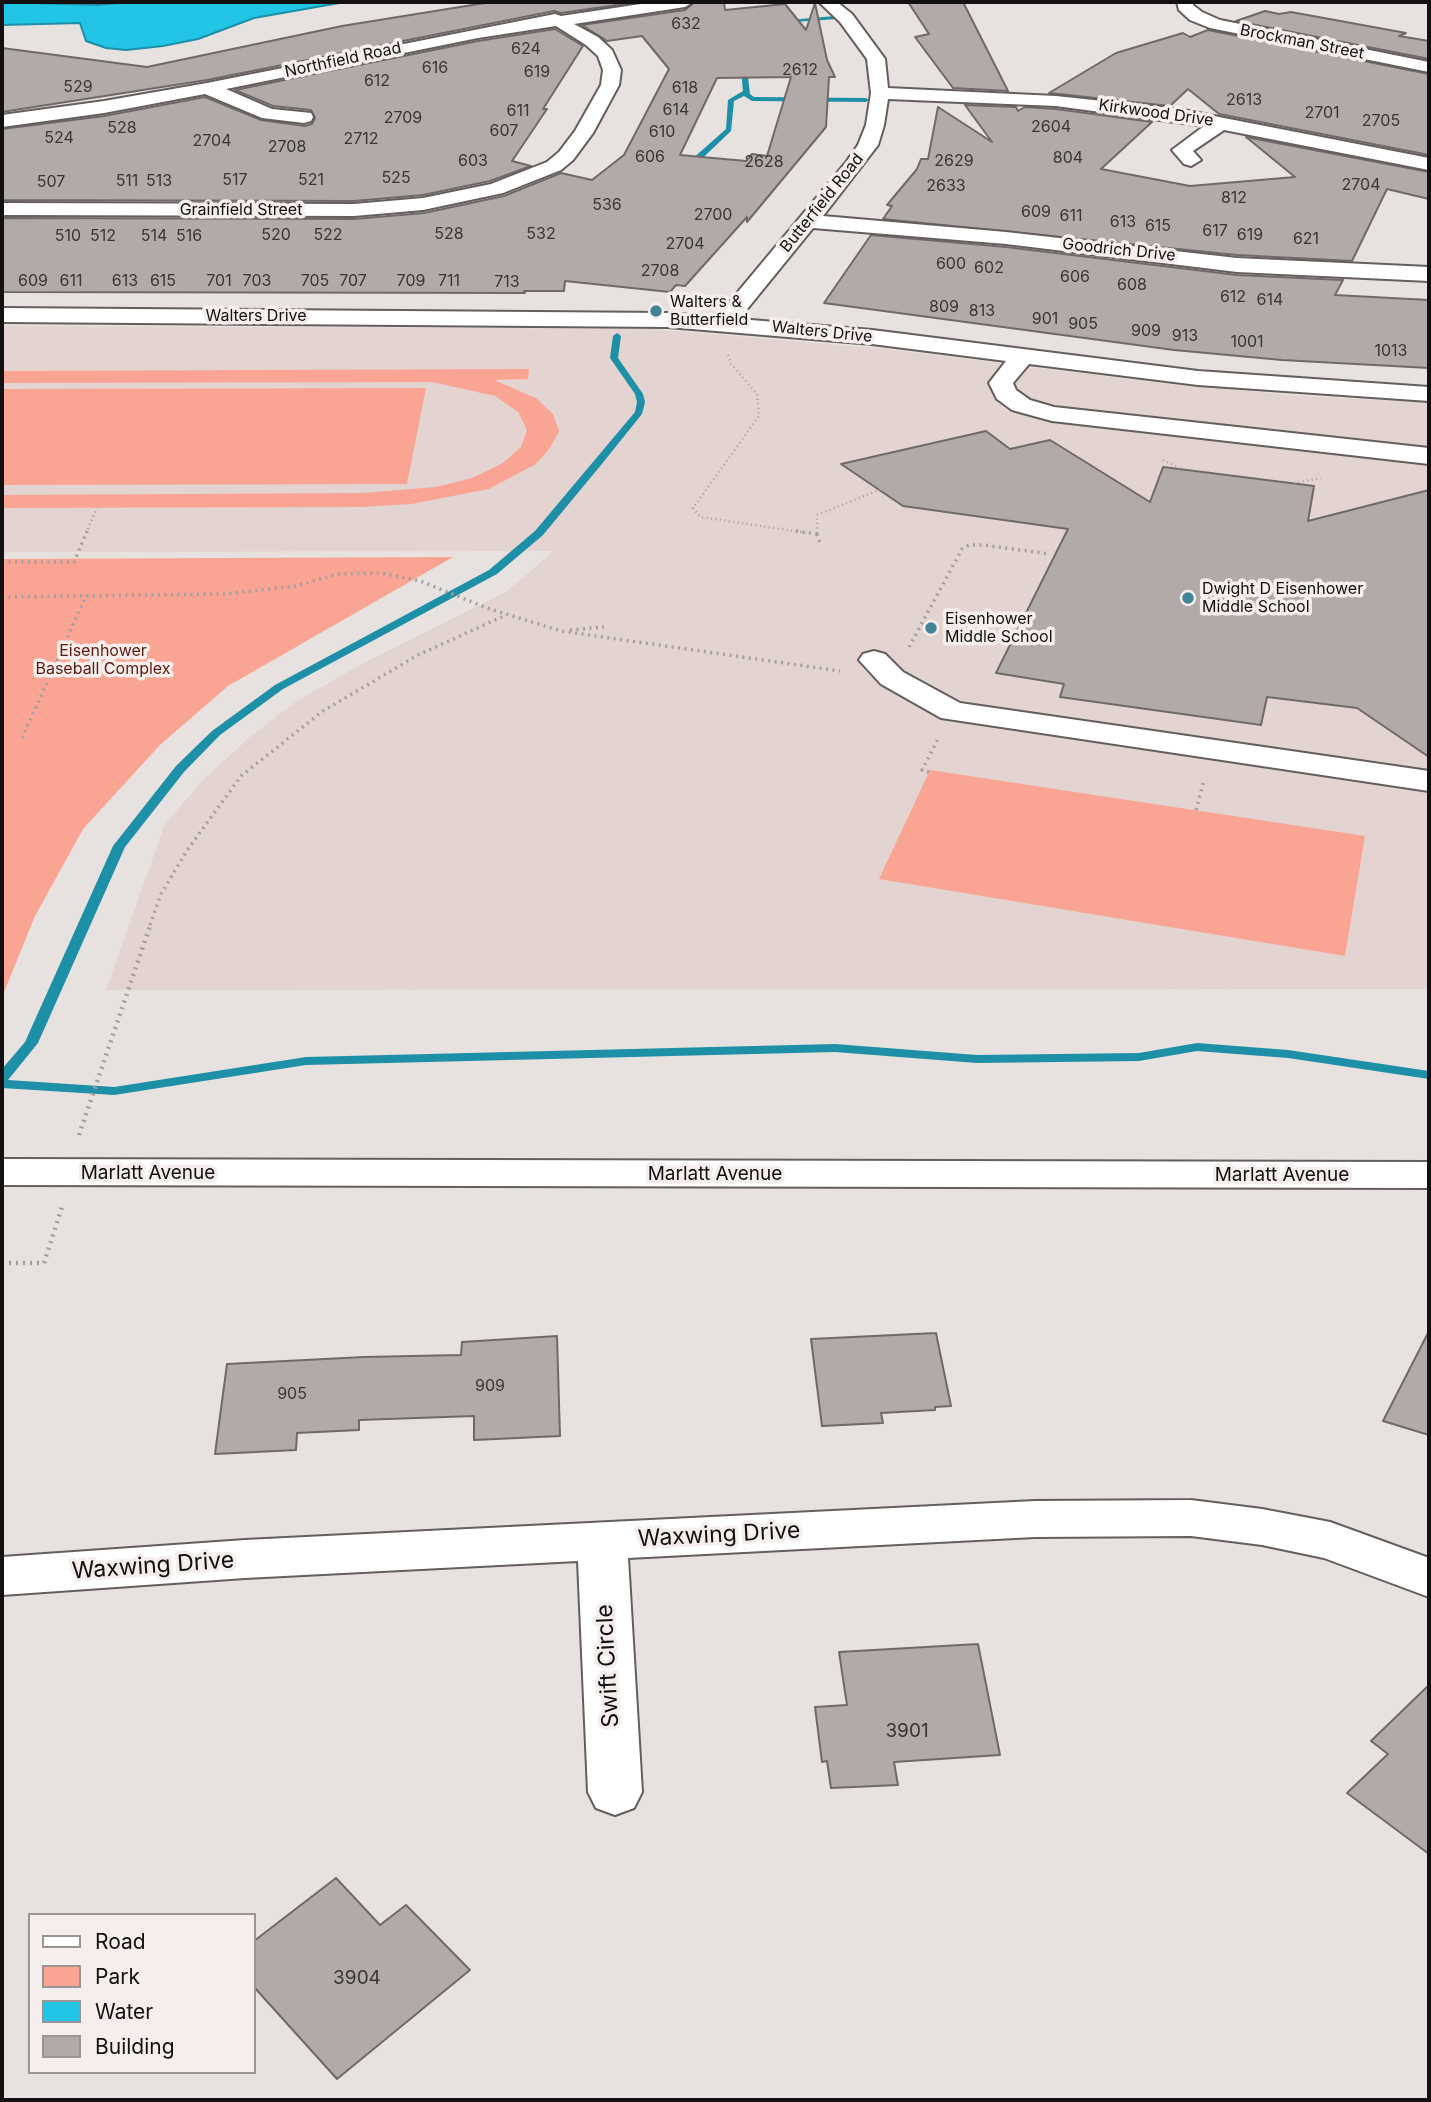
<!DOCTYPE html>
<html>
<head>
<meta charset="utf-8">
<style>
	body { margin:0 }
	#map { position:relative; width:1431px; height:2102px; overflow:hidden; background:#e7e1df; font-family:Inter,sans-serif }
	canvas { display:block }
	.frame { position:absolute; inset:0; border:4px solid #121010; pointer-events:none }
	.legend { position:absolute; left:28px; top:1913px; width:228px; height:161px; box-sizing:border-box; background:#f5eeed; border:2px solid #9a9595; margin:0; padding:9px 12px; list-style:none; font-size:21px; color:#121010 }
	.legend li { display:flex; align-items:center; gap:14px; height:35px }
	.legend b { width:35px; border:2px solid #9a9595 }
</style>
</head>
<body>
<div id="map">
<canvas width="1431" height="2102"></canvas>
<div class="frame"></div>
<ul class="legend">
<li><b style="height:9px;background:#fff"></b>Road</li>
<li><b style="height:19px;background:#faa593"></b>Park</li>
<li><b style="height:19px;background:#22c5e6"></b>Water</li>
<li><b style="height:19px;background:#b1aaa9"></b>Building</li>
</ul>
</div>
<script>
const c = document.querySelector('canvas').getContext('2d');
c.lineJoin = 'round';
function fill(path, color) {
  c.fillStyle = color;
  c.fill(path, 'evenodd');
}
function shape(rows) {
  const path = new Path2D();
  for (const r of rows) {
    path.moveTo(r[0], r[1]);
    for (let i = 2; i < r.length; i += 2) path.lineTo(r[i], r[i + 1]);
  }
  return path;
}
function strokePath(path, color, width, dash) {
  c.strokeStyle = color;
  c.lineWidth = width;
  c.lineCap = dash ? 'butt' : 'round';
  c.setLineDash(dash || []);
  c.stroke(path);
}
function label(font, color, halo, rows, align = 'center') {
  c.font = font + ' Inter,sans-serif';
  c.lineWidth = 7;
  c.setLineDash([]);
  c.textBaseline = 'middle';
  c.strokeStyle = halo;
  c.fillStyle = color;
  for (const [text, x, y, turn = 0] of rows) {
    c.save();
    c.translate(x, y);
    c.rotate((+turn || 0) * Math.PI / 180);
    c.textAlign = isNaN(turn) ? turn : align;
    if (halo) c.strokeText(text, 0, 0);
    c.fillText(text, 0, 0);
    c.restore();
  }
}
fill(shape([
	[2,326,653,329,885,349,1177,385,1315,397,1429,402,1429,989,106,990,165,824,203,780,250,737,297,701,360,665,506,592,554,551,2,552]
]), '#e3d4d1');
fill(shape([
	[529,369,528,379,494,380,536,398,553,414,559,431,550,448,536,464,489,489,411,504,362,507,2,508,2,495,362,493,436,487,472,478,503,463,521,447,527,430,518,412,495,396,432,382,2,383,2,371],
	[426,388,407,484,2,485,2,389],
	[453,557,228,686,160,745,83,829,35,916,2,997,2,559],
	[930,770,1365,836,1345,956,879,879]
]), '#faa593');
const water = shape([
	[2,2,97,5,130,2,345,2,254,18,198,39,163,46,126,50,106,48,86,41,80,23,2,25,2,2]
]);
fill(water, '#22c5e6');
strokePath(water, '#1d8fa6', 2);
fill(shape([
	[835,16,837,19,780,23,777,21,835,16],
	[743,58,746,60,750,94,754,97,866,98,869,100,866,102,752,101,744,96,734,101,731,131,688,172,682,172,682,168,726,129,728,100,743,91,740,60,743,58],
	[617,333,621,336,618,358,643,394,645,402,642,414,601,465,543,535,497,574,283,689,220,735,184,772,125,847,38,1043,8,1080,114,1087,306,1057,835,1044,977,1055,1139,1053,1197,1043,1288,1050,1429,1071,1429,1079,1288,1058,1197,1051,1139,1061,977,1063,835,1052,306,1065,114,1095,2,1088,2,1069,25,1042,113,846,176,766,212,731,275,685,489,570,535,531,635,412,637,402,635,394,610,358,613,336,617,333]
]), '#1d8fa6');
const building = shape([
	[491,2,638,2,561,13,554,11,207,80,2,112,2,48,147,67,342,26,491,2],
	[695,2,724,2,725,10,785,4,806,30,815,3,827,60,835,77,829,77,826,127,747,222,747,217,685,286,676,285,670,292,565,281,564,291,524,291,525,293,2,292,2,218,354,219,424,213,504,196,561,173,592,180,624,155,669,69,642,36,607,41,582,25,685,10,695,2],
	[791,77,767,156,752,154,746,161,680,155,717,78,791,77],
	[908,2,963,2,1008,91,953,88,915,37,929,34,908,2],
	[1265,11,1279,14,1291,12,1406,33,1399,36,1429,41,1429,59,1236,21,1265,11],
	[555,29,583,46,543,109,547,109,512,161,531,166,490,181,423,195,354,201,2,200,2,129,104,116,205,97,261,120,305,126,312,124,315,118,311,110,273,106,235,90,478,41,555,29],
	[1208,30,1429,74,1429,155,1219,114,1188,89,1170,106,1049,93,1116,53,1183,33,1190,37,1208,30],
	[965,105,1016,107,1018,111,1025,107,1056,109,1152,122,1101,169,1190,186,1295,177,1246,137,1429,172,1429,199,1387,189,1352,261,1237,255,883,219,892,206,887,205,917,169,921,159,928,159,938,107,992,142,965,105],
	[871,235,1006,247,1237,275,1343,280,1335,295,1429,300,1429,368,1282,360,1174,350,824,303,871,235],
	[986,431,1010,449,1050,440,1150,502,1163,467,1314,486,1308,521,1429,490,1429,757,1357,708,1267,697,1261,725,1060,697,1064,684,996,673,1068,529,903,506,841,464,986,431],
	[1429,1331,1429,1435,1383,1421,1429,1331],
	[936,1333,951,1406,935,1407,935,1410,881,1413,883,1423,822,1426,811,1339,936,1333],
	[557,1336,560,1436,474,1440,474,1416,359,1420,359,1430,297,1433,296,1450,215,1454,227,1364,364,1357,461,1355,462,1342,557,1336],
	[978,1644,1000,1755,894,1762,898,1785,831,1788,827,1761,822,1762,815,1707,847,1705,839,1652,978,1644],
	[1429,1685,1429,1854,1347,1793,1388,1754,1371,1741,1429,1685],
	[336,1878,380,1925,406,1905,470,1970,337,2079,254,1987,254,1941,336,1878]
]);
fill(building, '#b1aaa9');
strokePath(building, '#6f6a69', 2);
const minor = shape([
	[654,2,693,2,685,7,574,24,598,37,612,50,621,70,619,85,593,133,573,160,561,170,503,193,423,210,354,216,2,215,2,203,354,204,423,198,491,184,547,162,559,152,575,131,601,85,603,70,598,56,586,45,556,26,478,38,226,89,272,109,311,113,313,117,311,121,304,123,262,118,205,94,104,113,2,127,2,115,104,101,207,83,555,14,561,16,654,2],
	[819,2,837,2,852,14,885,59,888,88,1056,96,1178,109,1429,158,1429,170,1224,130,1193,151,1201,160,1191,166,1184,164,1172,150,1204,126,1056,106,888,99,884,125,878,145,823,216,1006,232,1237,258,1429,267,1429,281,1237,272,1006,244,813,228,739,319,872,330,1198,371,1429,387,1429,401,1198,385,1029,364,1013,383,1016,390,1030,400,1054,407,1429,448,1429,464,1052,421,1012,410,997,399,989,383,1006,361,872,344,668,327,2,322,2,308,668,313,717,317,847,161,858,145,866,125,871,93,867,59,840,22,819,2],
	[1177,2,1193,2,1193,5,1202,12,1220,20,1429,62,1429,72,1210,28,1190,20,1179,10,1177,2],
	[874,651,885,654,903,672,960,703,1429,771,1429,791,941,718,881,684,859,660,863,654,874,651],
	[2,1159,1429,1162,1429,1188,2,1185,2,1159],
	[1191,1500,1262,1509,1330,1522,1429,1558,1429,1597,1324,1558,1262,1545,1191,1536,1035,1537,628,1558,642,1792,634,1808,615,1815,596,1808,588,1792,578,1561,245,1578,2,1595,2,1557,245,1540,1035,1501,1191,1500]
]);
strokePath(minor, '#645e5d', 4);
strokePath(shape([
	[728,355,731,364,757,394,759,416,693,508,700,517,808,533],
	[1163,460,1181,469],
	[1294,483,1321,478],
	[86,533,97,508],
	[817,533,817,515,896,483]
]), '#a49f9e', 2.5, [1, 3.5]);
strokePath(shape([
	[796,531,817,534,817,531],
	[817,534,821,546],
	[2,562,74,562,87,531],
	[2,597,225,594,296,586,337,574,381,573,420,581,487,608,561,631,840,671],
	[570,630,604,627],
	[909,647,962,549,969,545,984,545,1050,554],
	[22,738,86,596],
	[929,772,922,770,938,739],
	[1196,810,1204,780],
	[150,925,161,894,188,849,241,776,323,711,418,655,506,615]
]), '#a49f9e', 3.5, [2, 4.5]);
strokePath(shape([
	[79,1135,151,923],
	[2,1263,44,1263,62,1207]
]), '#a49f9e', 4.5, [2, 5]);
fill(minor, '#fff');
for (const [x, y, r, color] of [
	[656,311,7,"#438596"],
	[1188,598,7,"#438596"],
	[931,628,7,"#438596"]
]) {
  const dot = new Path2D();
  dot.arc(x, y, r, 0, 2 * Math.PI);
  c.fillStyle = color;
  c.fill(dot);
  strokePath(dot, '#f5eeed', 2.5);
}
label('16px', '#3a3636', null, [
	["632",686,24],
	["624",526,49],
	["616",435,68],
	["2612",800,70],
	["619",537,72],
	["612",377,81],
	["529",78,87],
	["618",685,88],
	["2613",1244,100],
	["614",676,110],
	["611",518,111],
	["2701",1322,113],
	["2709",403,118],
	["2705",1381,121],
	["2604",1051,127],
	["528",122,128],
	["607",504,131],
	["610",662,132],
	["524",59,138],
	["2712",361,139],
	["2704",212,141],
	["2708",287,147],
	["606",650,157],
	["804",1068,158],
	["603",473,161],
	["2629",954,161],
	["2628",764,162],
	["525",396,178],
	["517",235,180],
	["521",311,180],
	["511",127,181],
	["513",159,181],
	["507",51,182],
	["2704",1361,185],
	["2633",946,186],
	["812",1234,198],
	["536",607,205],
	["609",1036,212],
	["2700",713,215],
	["611",1071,216],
	["613",1123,222],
	["615",1158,226],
	["617",1215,231],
	["528",449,234],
	["532",541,234],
	["520",276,235],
	["522",328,235],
	["619",1250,235],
	["510",68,236],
	["512",103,236],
	["514",154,236],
	["516",189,236],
	["621",1306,239],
	["2704",685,244],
	["600",951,264],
	["602",989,268],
	["2708",660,271],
	["606",1075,277],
	["609",33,281],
	["611",71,281],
	["613",125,281],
	["615",163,281],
	["701",219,281],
	["703",257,281],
	["705",315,281],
	["707",353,281],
	["709",411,281],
	["711",449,281],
	["713",507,282],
	["608",1132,285],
	["612",1233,297],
	["614",1270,300],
	["809",944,307],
	["813",982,311],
	["901",1045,319],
	["905",1083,324],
	["909",1146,331],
	["913",1185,336],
	["1001",1247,342],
	["1013",1391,351],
	["909",490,1386],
	["905",292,1394]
]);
label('16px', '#121010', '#f5eeed', [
	["Brockman Street",1302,42,11],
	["Northfield Road",343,60,-12],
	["Kirkwood Drive",1156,113,8],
	["Butterfield Road",822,203,-51],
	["Grainfield Street",241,210],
	["Goodrich Drive",1119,250,6],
	["Walters Drive",256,316],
	["Walters Drive",822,332,6]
]);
label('16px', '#121010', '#f5eeed', [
	["Walters &",670,302],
	["Butterfield",670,320],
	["Dwight D Eisenhower",1202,589],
	["Middle School",1202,607],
	["Eisenhower",945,619],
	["Middle School",945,637]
], 'left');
label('16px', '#5c1c10', '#f5eeed', [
	["Eisenhower",103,651],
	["Baseball Complex",103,669]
]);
label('19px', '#121010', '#f5eeed', [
	["Marlatt Avenue",148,1173],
	["Marlatt Avenue",715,1174],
	["Marlatt Avenue",1282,1175]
]);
label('19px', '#3a3636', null, [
	["3901",907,1731],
	["3904",357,1978]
]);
label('23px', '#121010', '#f5eeed', [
	["Waxwing Drive",719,1535,-3],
	["Waxwing Drive",153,1566,-4],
	["Swift Circle",608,1666,-93]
]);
</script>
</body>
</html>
